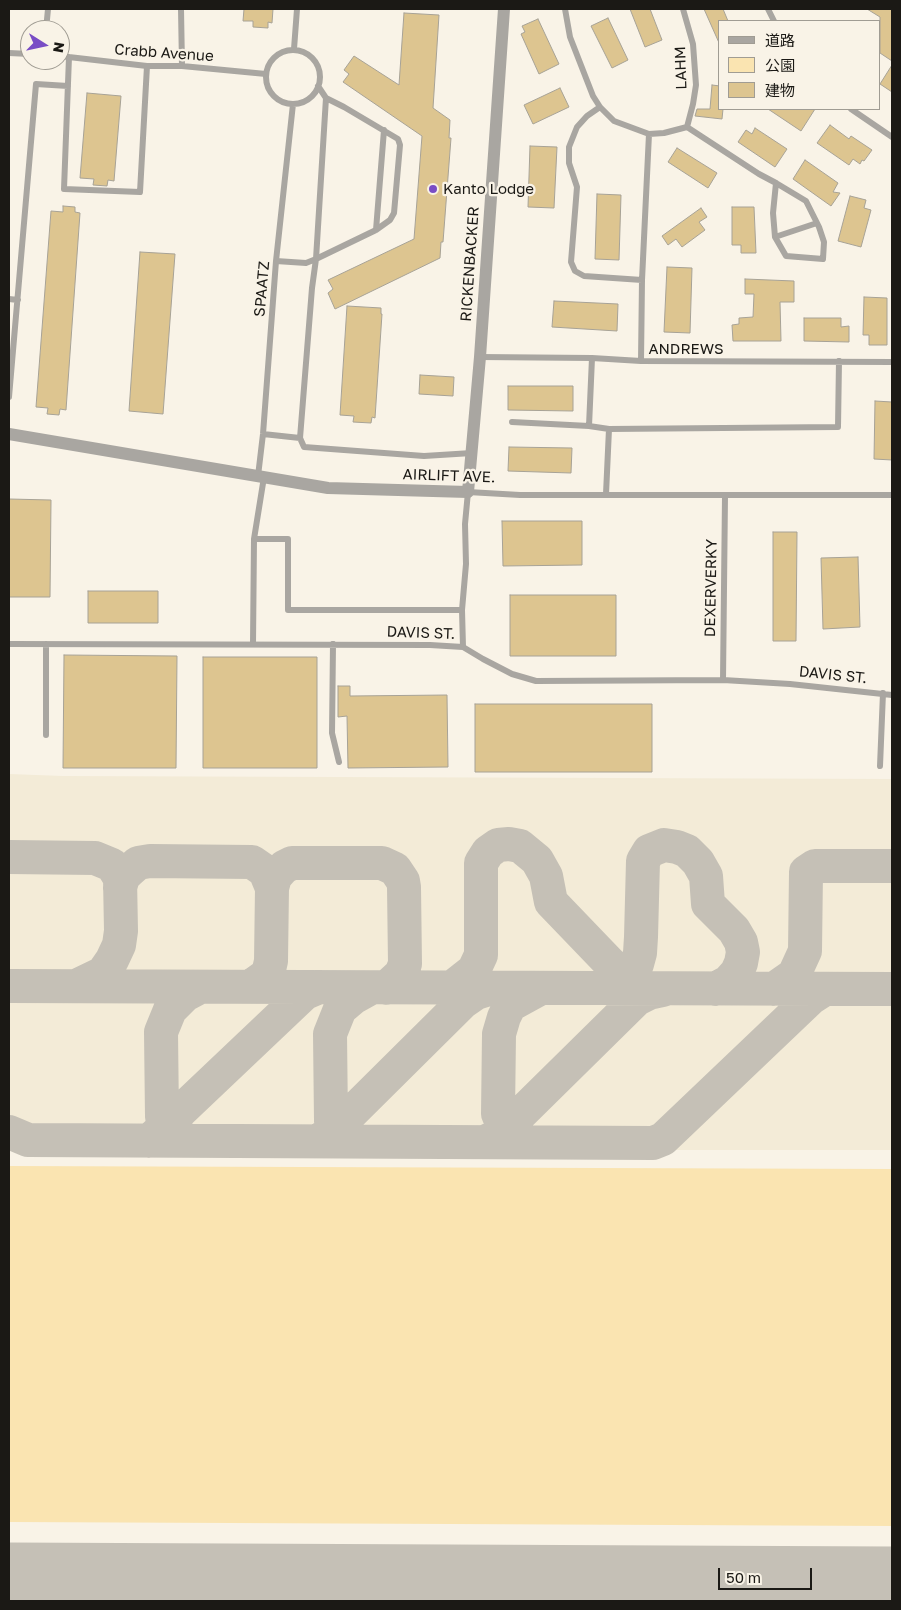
<!DOCTYPE html>
<html>
<head>
<meta charset="utf-8">
<style>
	body { margin:0 }
	#map { position:relative; width:901px; height:1610px; overflow:hidden; background:#f9f3e7; font-family:"Golos Text","Noto Sans JP",sans-serif }
	canvas { display:block }
	.frame { position:absolute; inset:0; border:10px solid #1b1915; pointer-events:none }
	.legend { position:absolute; left:718px; top:20px; width:162px; height:90px; box-sizing:border-box; background:#f9f3e7; border:1px solid #a09c93; margin:0; padding:6px 9px; list-style:none; font-size:15px; color:#1b1915 }
	.legend li { display:flex; align-items:center; gap:10px; height:25px }
	.legend b { width:25px; border:1px solid #a09c93 }
	.north { position:absolute; left:20px; top:20px; width:50px; height:50px; box-sizing:border-box; background:#f9f3e7; border:1px solid #a09c93; border-radius:50%; rotate:100deg; font-size:14px; font-weight:700; line-height:20px; text-align:center; color:#1b1915 }
	.north::after { content:''; display:block; margin:auto; width:18px; height:22px; background:#794dc5; clip-path:polygon(50% 0,100% 100%,50% 72%,0 100%) }
	.scale { position:absolute; left:718px; top:1568px; width:94px; height:22px; box-sizing:border-box; border:2px solid #1b1915; border-top:0; padding-left:6px; font-size:15px; line-height:18px; white-space:nowrap; color:#1b1915; -webkit-text-stroke:4px #f9f3e7; paint-order:stroke }
</style>
</head>
<body>
<div id="map">
<canvas width="901" height="1610"></canvas>
<div class="frame"></div>
<ul class="legend">
<li><b style="height:6px;background:#a9a6a1"></b>道路</li>
<li><b style="height:14px;background:#fae4b1"></b>公園</li>
<li><b style="height:14px;background:#ddc590"></b>建物</li>
</ul>
<div class="north">N</div>
<div class="scale">50 m</div>
</div>
<script>
const c = document.querySelector('canvas').getContext('2d');
c.lineJoin = 'round';
function fill(path, color) {
  c.fillStyle = color;
  c.fill(path, 'evenodd');
}
function shape(rows) {
  const path = new Path2D();
  for (const r of rows) {
    if (r.length === 3) {
      path.moveTo(r[0] + r[2], r[1]);
      path.arc(r[0], r[1], r[2], 0, 2 * Math.PI);
      continue;
    }
    path.moveTo(r[0], r[1]);
    for (let i = 2; i < r.length; i += 2) path.lineTo(r[i], r[i + 1]);
  }
  return path;
}
function strokePath(path, color, width, dash) {
  c.strokeStyle = color;
  c.lineWidth = width;
  c.lineCap = dash ? 'butt' : 'round';
  c.setLineDash(dash || []);
  c.stroke(path);
}
function label(font, color, halo, rows, align = 'center') {
  c.font = font + ' "Golos Text",sans-serif';
  c.lineWidth = 4.5;
  c.setLineDash([]);
  c.textBaseline = 'middle';
  c.strokeStyle = halo;
  c.fillStyle = color;
  for (const [text, x, y, turn = 0] of rows) {
    c.save();
    c.translate(x, y);
    c.rotate((+turn || 0) * Math.PI / 180);
    c.textAlign = isNaN(turn) ? turn : align;
    if (halo) c.strokeText(text, 0, 0);
    c.fillText(text, 0, 0);
    c.restore();
  }
}
fill(shape([
	[9,774,63,776,892,779,892,1150,9,1150]
]), '#f3ebd7');
fill(shape([
	[9,1166,892,1169,892,1526,9,1522]
]), '#fae4b1');
strokePath(shape([
	[9,857,95,858,112,865,120,878,121,931,119,945,112,960,103,973,76,986],
	[120,888,123,877,129,871,138,863,150,861,252,862,265,871,272,888,271,961,268,974,250,987],
	[272,888,275,877,284,867,292,863,382,863,395,869,403,881,404,887,405,964,401,974,386,988],
	[455,985,474,970,481,955,481,863,488,852,498,845,509,844,520,846,537,860,546,876,551,902,624,978,643,988],
	[9,986,892,989],
	[611,988,632,973,637,964,640,953,641,937,643,861,649,851,664,845,677,847,687,851,698,862,706,876,708,904,734,930,741,942,743,952,741,963,737,972,728,982,715,989],
	[774,989,794,975,805,951,806,872,815,866,892,866],
	[9,1132,28,1140,653,1143,663,1139,811,998,825,989],
	[179,1134,169,1129,162,1117,161,1032,170,1010,185,995,200,987],
	[348,1137,342,1134,331,1121,330,1034,340,1009,353,998,371,988],
	[519,1140,506,1128,498,1114,499,1034,504,1017,510,1005,541,988],
	[149,1141,305,993,319,987],
	[318,1141,334,1130,463,1002,476,993,492,988],
	[485,1142,499,1135,637,999,649,993,663,990]
]), '#c5c0b6', 34);
strokePath(shape([
	[9,1585,892,1589]
]), '#c5c0b6', 85);
const building = shape([
	[244,9,273,9,272,23,268,22,268,28,253,27,253,21,243,21,244,9],
	[630,9,650,9,662,40,645,47,630,9],
	[704,9,723,9,728,21,720,21,720,45,704,9],
	[867,9,892,9,892,61,880,53,880,17,867,9],
	[404,13,439,15,433,108,450,120,449,138,451,138,443,242,441,242,440,258,335,309,328,293,333,289,328,280,414,239,422,136,343,82,349,74,344,70,354,56,399,85,404,13],
	[608,18,628,60,612,68,591,26,608,18],
	[538,19,559,64,539,74,521,34,525,32,522,26,538,19],
	[892,65,892,92,880,84,892,65],
	[712,85,720,86,720,109,723,109,722,119,695,116,697,109,710,109,712,85],
	[560,88,569,107,533,124,524,105,560,88],
	[87,93,121,96,114,181,108,180,107,186,93,185,94,179,80,178,87,93],
	[768,109,815,109,801,131,768,109],
	[830,125,849,139,851,136,872,150,864,161,862,160,860,164,853,159,849,165,817,143,830,125],
	[755,128,787,149,775,167,738,142,746,130,752,134,755,128],
	[530,146,557,147,554,208,528,207,530,146],
	[677,148,717,173,708,188,668,162,677,148],
	[805,160,838,183,833,192,840,193,831,206,793,179,805,160],
	[597,194,621,195,619,260,595,259,597,194],
	[850,196,866,200,864,208,871,210,861,247,838,241,850,196],
	[63,206,75,207,75,212,80,213,66,410,60,409,59,415,47,414,48,408,36,407,51,211,63,212,63,206],
	[732,207,754,207,756,253,741,253,741,245,732,245,732,207],
	[701,208,707,217,699,222,705,230,682,247,676,239,668,245,662,236,701,208],
	[140,252,175,254,163,414,129,411,140,252],
	[667,267,692,268,690,333,664,332,667,267],
	[745,279,794,281,794,302,780,302,781,341,733,341,732,325,739,324,739,318,753,317,754,294,745,294,745,279],
	[864,297,887,298,887,345,869,345,869,335,863,335,864,297],
	[554,301,618,304,617,331,552,327,554,301],
	[347,306,381,308,381,314,382,314,375,418,372,417,371,423,353,422,354,416,340,415,347,306],
	[804,318,841,318,841,327,849,326,849,342,804,341,804,318],
	[420,375,454,377,453,396,419,394,420,375],
	[508,386,573,386,573,411,508,410,508,386],
	[875,401,892,402,892,460,874,459,875,401],
	[509,447,572,448,571,473,508,471,509,447],
	[9,499,51,500,50,597,9,597,9,499],
	[502,521,582,521,582,565,503,566,502,521],
	[773,532,797,532,796,641,773,641,773,532],
	[858,557,860,627,823,629,821,558,858,557],
	[88,591,158,591,158,623,88,623,88,591],
	[510,595,616,595,616,656,510,656,510,595],
	[64,655,177,656,176,768,63,768,64,655],
	[203,657,317,657,317,768,203,768,203,657],
	[338,686,350,686,350,696,447,695,448,767,348,768,347,716,338,717,338,686],
	[475,704,652,704,652,772,475,772,475,704]
]);
fill(building, '#ddc590');
strokePath(building, '#a7a296', 1);
strokePath(shape([
	[181,9,182,66],
	[565,9,570,37,593,96,600,107,614,121,649,134,664,133,687,127],
	[683,9,693,44,696,85,693,104,687,127],
	[768,9,774,21],
	[46,30,48,9],
	[294,49,297,9],
	[293,77,27],
	[9,53,30,54],
	[60,56,147,66,182,66,266,74],
	[69,57,64,189,140,192,147,66],
	[600,107,587,116,577,127,569,147,569,163,577,187,571,262,575,271,584,276,642,280],
	[851,109,892,137],
	[687,127,759,174,776,183,806,201,819,227,824,242,823,259,786,256,775,237,773,213,776,183],
	[376,230,384,130],
	[775,237,817,223],
	[276,261,306,263,316,259,376,230,390,220,394,213,400,145,398,139,344,107,326,98,318,86],
	[9,299,18,300],
	[480,357,592,358,641,361,892,362],
	[641,361,642,280,649,134],
	[9,397,36,84,68,86],
	[512,422,589,426,609,429,838,427,839,361],
	[589,426,592,358],
	[263,434,300,438,312,288,316,259,326,98],
	[300,438,304,447,424,456,472,453],
	[258,476,263,434,276,261,293,104],
	[606,494,609,429],
	[254,539,288,539,288,610,462,610],
	[9,644,430,645,463,647,483,659,512,674,536,681,723,680,790,684,892,695],
	[46,644,46,735],
	[253,644,254,539,264,477],
	[333,644,332,733,339,762],
	[463,647,462,610,466,564,465,524,468,492,520,495,892,495],
	[723,680,725,496],
	[880,766,883,693]
]), '#a9a6a1', 6);
strokePath(shape([
	[9,434,328,488,468,492,480,357,504,9]
]), '#a9a6a1', 12);
for (const [x, y, r, color] of [
	[433,189,5,"#794dc5"]
]) {
  const dot = new Path2D();
  dot.arc(x, y, r, 0, 2 * Math.PI);
  c.fillStyle = color;
  c.fill(dot);
  strokePath(dot, '#f9f3e7', 2);
}
label('15px', '#1b1915', '#f9f3e7', [
	["Crabb Avenue",164,53,4],
	["LAHM",681,68,-92],
	["RICKENBACKER",470,264,-86],
	["SPAATZ",262,289,-85],
	["ANDREWS",686,349],
	["AIRLIFT AVE.",449,476,2],
	["DEXERVERKY",711,588,-89],
	["DAVIS ST.",421,633,2],
	["DAVIS ST.",833,675,6]
]);
label('15px', '#1b1915', '#f9f3e7', [
	["Kanto Lodge",443,189]
], 'left');
</script>
</body>
</html>
